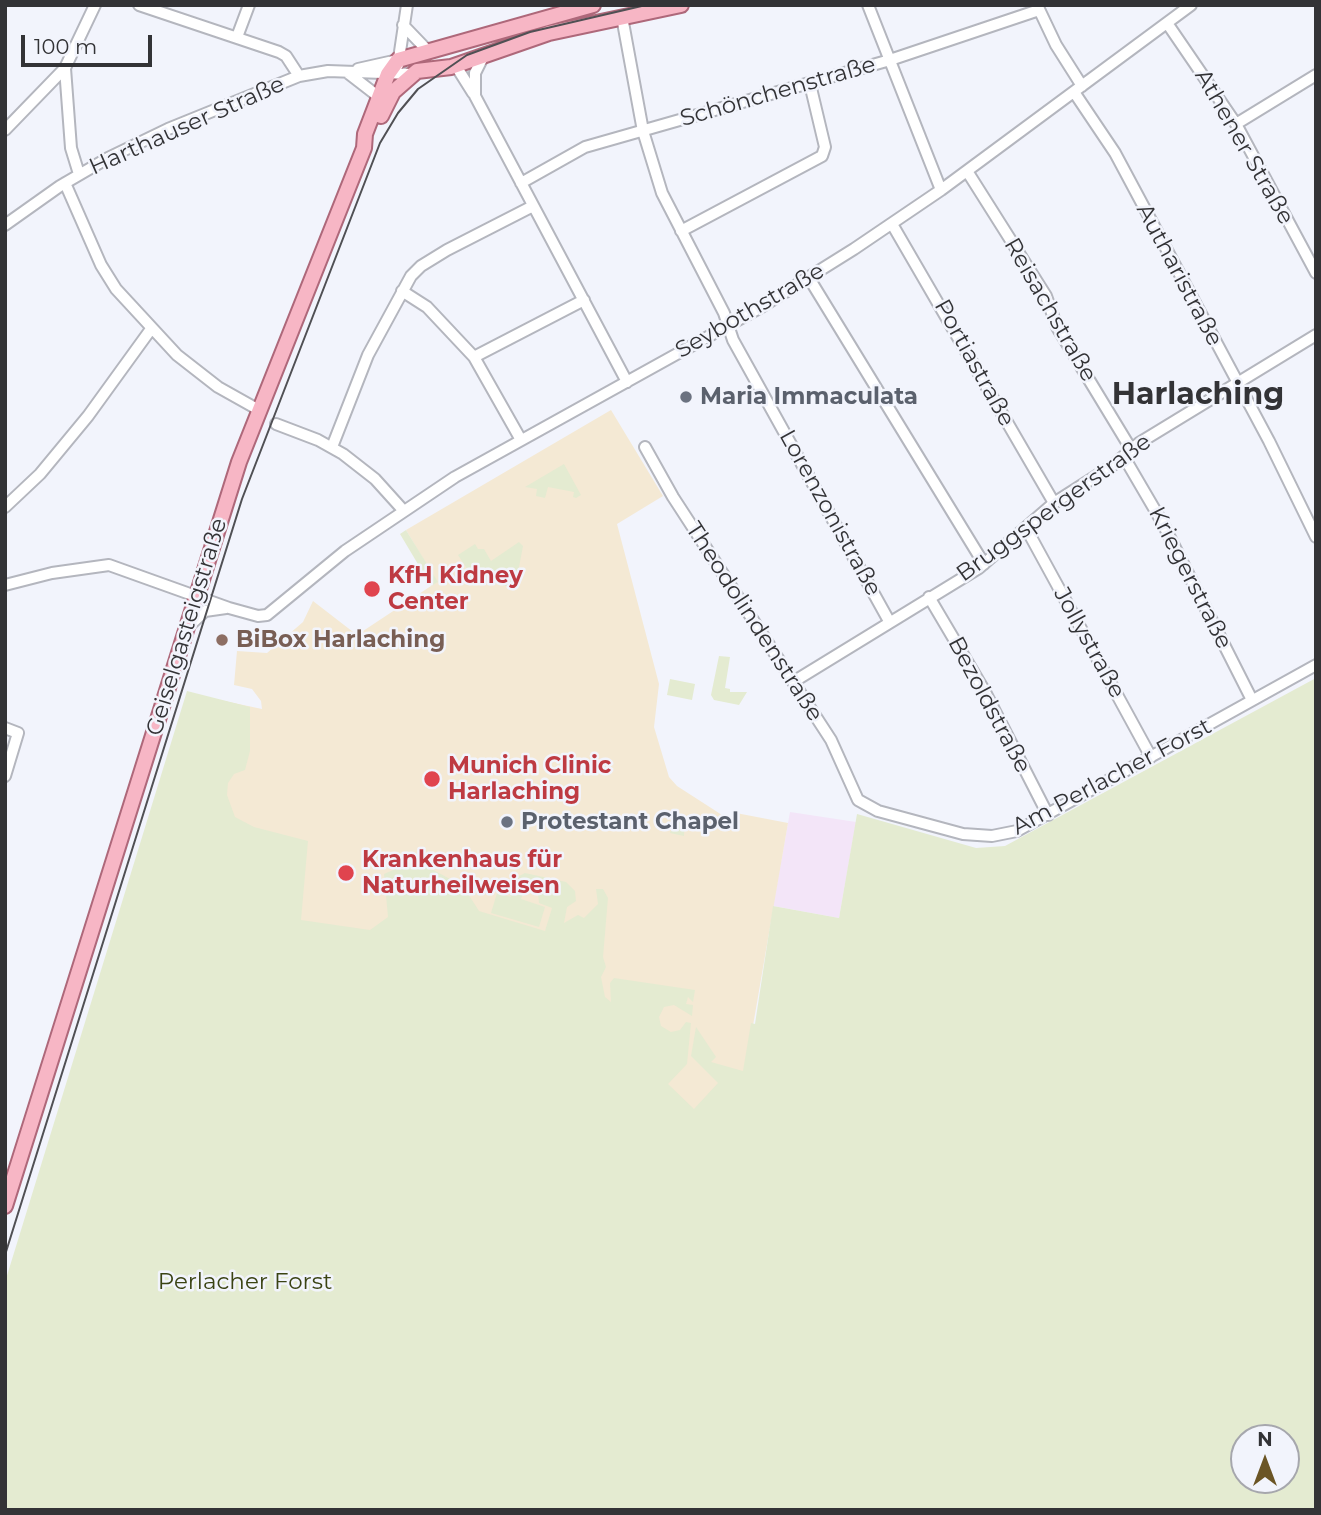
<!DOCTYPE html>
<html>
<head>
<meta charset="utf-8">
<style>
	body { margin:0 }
	#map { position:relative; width:1321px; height:1515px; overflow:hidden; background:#f2f4fc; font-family:Montserrat,sans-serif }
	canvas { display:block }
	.frame { position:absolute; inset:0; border:7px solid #333336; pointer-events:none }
	.north { position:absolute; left:1230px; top:1424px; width:70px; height:70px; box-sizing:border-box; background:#f2f4fc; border:2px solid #a6a7ad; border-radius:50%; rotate:0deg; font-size:19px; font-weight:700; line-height:28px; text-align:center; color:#333336 }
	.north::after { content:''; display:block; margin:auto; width:24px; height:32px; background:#6b5525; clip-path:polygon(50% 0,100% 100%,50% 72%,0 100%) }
	.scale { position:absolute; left:21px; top:35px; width:131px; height:32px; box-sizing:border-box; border:4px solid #333336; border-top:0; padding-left:9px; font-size:21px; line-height:24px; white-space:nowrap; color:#333336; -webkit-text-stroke:5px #f2f4fc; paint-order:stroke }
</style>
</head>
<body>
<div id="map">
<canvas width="1321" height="1515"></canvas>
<div class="frame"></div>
<div class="north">N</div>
<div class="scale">100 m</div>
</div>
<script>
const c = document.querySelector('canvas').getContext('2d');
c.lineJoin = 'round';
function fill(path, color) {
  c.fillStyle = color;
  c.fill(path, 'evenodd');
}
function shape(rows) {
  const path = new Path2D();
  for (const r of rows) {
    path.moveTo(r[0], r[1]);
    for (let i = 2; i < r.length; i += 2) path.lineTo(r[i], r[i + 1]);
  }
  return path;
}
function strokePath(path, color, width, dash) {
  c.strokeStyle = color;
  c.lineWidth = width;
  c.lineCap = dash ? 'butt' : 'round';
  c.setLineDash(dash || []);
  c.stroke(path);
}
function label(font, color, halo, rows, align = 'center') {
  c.font = font + ' Montserrat,sans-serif';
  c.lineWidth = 5;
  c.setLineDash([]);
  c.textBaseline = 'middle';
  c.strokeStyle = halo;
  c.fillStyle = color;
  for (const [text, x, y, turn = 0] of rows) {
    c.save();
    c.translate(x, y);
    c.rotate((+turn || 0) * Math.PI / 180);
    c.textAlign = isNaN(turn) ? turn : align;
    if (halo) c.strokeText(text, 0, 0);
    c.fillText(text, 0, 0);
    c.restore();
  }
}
fill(shape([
	[790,812,856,822,839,918,773,906]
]), '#f3e5f8');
fill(shape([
	[611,410,663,496,617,524,659,684,654,727,669,777,677,786,722,815,735,817,736,813,788,823,732,1147,126,1026,215,699,262,709,261,701,252,689,234,685,237,651,267,653,303,622,313,601,357,635,437,582,406,530]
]), '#f4e9d4');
fill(shape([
	[564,464,581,495,576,498,573,497,574,492,548,487,545,498,536,496,537,489,525,487],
	[406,530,438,582,431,586,400,534],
	[519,542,523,546,515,588,474,579,458,555,475,544,478,549,484,549,491,561],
	[719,656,730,657,725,688,730,689,730,692,747,692,739,705,714,700,711,695],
	[1316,678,1316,1510,5,1510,5,1282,187,691,250,707,250,751,245,770,234,774,228,783,227,795,235,817,254,827,308,841,301,920,370,930,388,917,384,874,409,863,424,865,463,886,479,911,545,931,552,908,539,903,538,894,524,891,521,899,545,907,539,927,491,913,497,893,511,897,507,888,515,878,525,873,566,882,575,891,576,901,567,907,564,923,578,915,584,918,598,904,596,889,603,889,608,898,603,957,606,967,601,977,605,997,611,1002,610,983,614,978,695,990,693,1002,688,997,686,1004,693,1005,692,1016,674,1005,664,1007,659,1017,661,1026,671,1032,680,1030,686,1022,691,1023,687,1064,668,1084,694,1109,718,1083,691,1056,696,1027,716,1057,711,1062,743,1071,751,1023,755,1024,773,906,839,918,857,814,976,848,1005,846],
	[1244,1438,1286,1438,1286,1480,1244,1480],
	[670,679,695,684,692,700,667,695],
	[677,814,685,815,684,836,670,833]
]), '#e4ebd1');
const minor = shape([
	[139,5,279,52,286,56,299,76],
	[868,5,941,190],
	[1037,5,1056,45,1082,86],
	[622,17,643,131,662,193,724,313,733,340,889,621],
	[1167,23,1236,124,1316,273],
	[403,25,428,51],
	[237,37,249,5],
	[484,55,475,73,475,96,627,382],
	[398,65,407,5],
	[456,66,473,93],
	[358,69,398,60],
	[348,73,379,97],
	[1074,92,1115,153,1269,441,1316,537],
	[1236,124,1316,75],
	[5,130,65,68],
	[967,171,1046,296,1057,327,1131,449],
	[79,174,71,148,65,68,95,5],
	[65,183,101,265,116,289,177,355,218,387,259,410],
	[521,183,585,147,890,60,1039,10],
	[892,224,1054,503],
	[5,225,60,186,108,158,168,129,299,76,328,71,411,74],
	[681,231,822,156,825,147,810,84],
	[809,278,984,564],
	[402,291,427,307,474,357,521,440],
	[474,357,584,300],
	[276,424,318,440,343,454,375,479,403,510],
	[332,447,368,355,411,276,421,266,447,250,533,206],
	[645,447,673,497,831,740,858,800,878,811,963,834,992,836,1017,831,1316,665],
	[1124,457,1162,522,1252,700],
	[5,507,40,474,88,416,151,329],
	[1026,528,1151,757],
	[5,585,52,573,109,565,229,608,258,616,267,615,345,551,455,477,758,309,854,249,941,190,1191,5],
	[929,597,984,690,1048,815],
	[189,626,205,611,226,608],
	[793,682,979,568,1054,503,1112,466,1139,443,1316,335],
	[5,728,18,733,5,776]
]);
const major = shape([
	[381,116,393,92,417,71,451,67,549,33,681,5],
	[5,1206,239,462,364,148,365,134,388,74,398,60,593,5]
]);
strokePath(minor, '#b4b6be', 14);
strokePath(major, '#ae687a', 18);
strokePath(minor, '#fff', 10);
strokePath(major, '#f7b6c5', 14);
strokePath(shape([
	[5,1255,242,499,380,143,398,113,418,89,467,55,530,32,646,5]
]), '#505054', 2);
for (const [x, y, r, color] of [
	[686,397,7,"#6b7280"],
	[372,589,9,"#e0444e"],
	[222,640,7,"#8d6e63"],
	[432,779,9,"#e0444e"],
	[507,822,7,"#6b7280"],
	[346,873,9,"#e0444e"]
]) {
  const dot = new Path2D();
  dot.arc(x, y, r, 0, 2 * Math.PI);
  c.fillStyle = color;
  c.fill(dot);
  strokePath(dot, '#f2f4fc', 2.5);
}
label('23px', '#333336', '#f2f4fc', [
	["Schönchenstraße",778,92,-16],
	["Harthauser Straße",187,126,-24],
	["Athener Straße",1244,147,60],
	["Autharistraße",1179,275,62],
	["Reisachstraße",1050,310,60],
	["Seybothstraße",750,311,-30],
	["Portiastraße",974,363,61],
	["Bruggspergerstraße",1054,508,-36],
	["Lorenzonistraße",830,513,61],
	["Kriegerstraße",1190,578,63],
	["Theodolindenstraße",754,622,57],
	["Geiselgasteigstraße",187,627,-73],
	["Jollystraße",1089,643,61],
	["Bezoldstraße",989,705,62],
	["Am Perlacher Forst",1112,777,-28]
]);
label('bold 23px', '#5b616d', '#f2f4fc', [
	["Maria Immaculata",700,397],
	["Protestant Chapel",521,822]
], 'left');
label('bold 23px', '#be3a42', '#f2f4fc', [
	["KfH Kidney",388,576],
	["Center",388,602],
	["Munich Clinic",448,766],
	["Harlaching",448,792],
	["Krankenhaus für",362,860],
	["Naturheilweisen",362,886]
], 'left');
label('bold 23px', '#785e54', '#f2f4fc', [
	["BiBox Harlaching",236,640]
], 'left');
label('23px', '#3a4313', '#f2f4fc', [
	["Perlacher Forst",245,1282]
]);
label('bold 30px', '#333336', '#f2f4fc', [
	["Harlaching",1198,395]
]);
</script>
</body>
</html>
